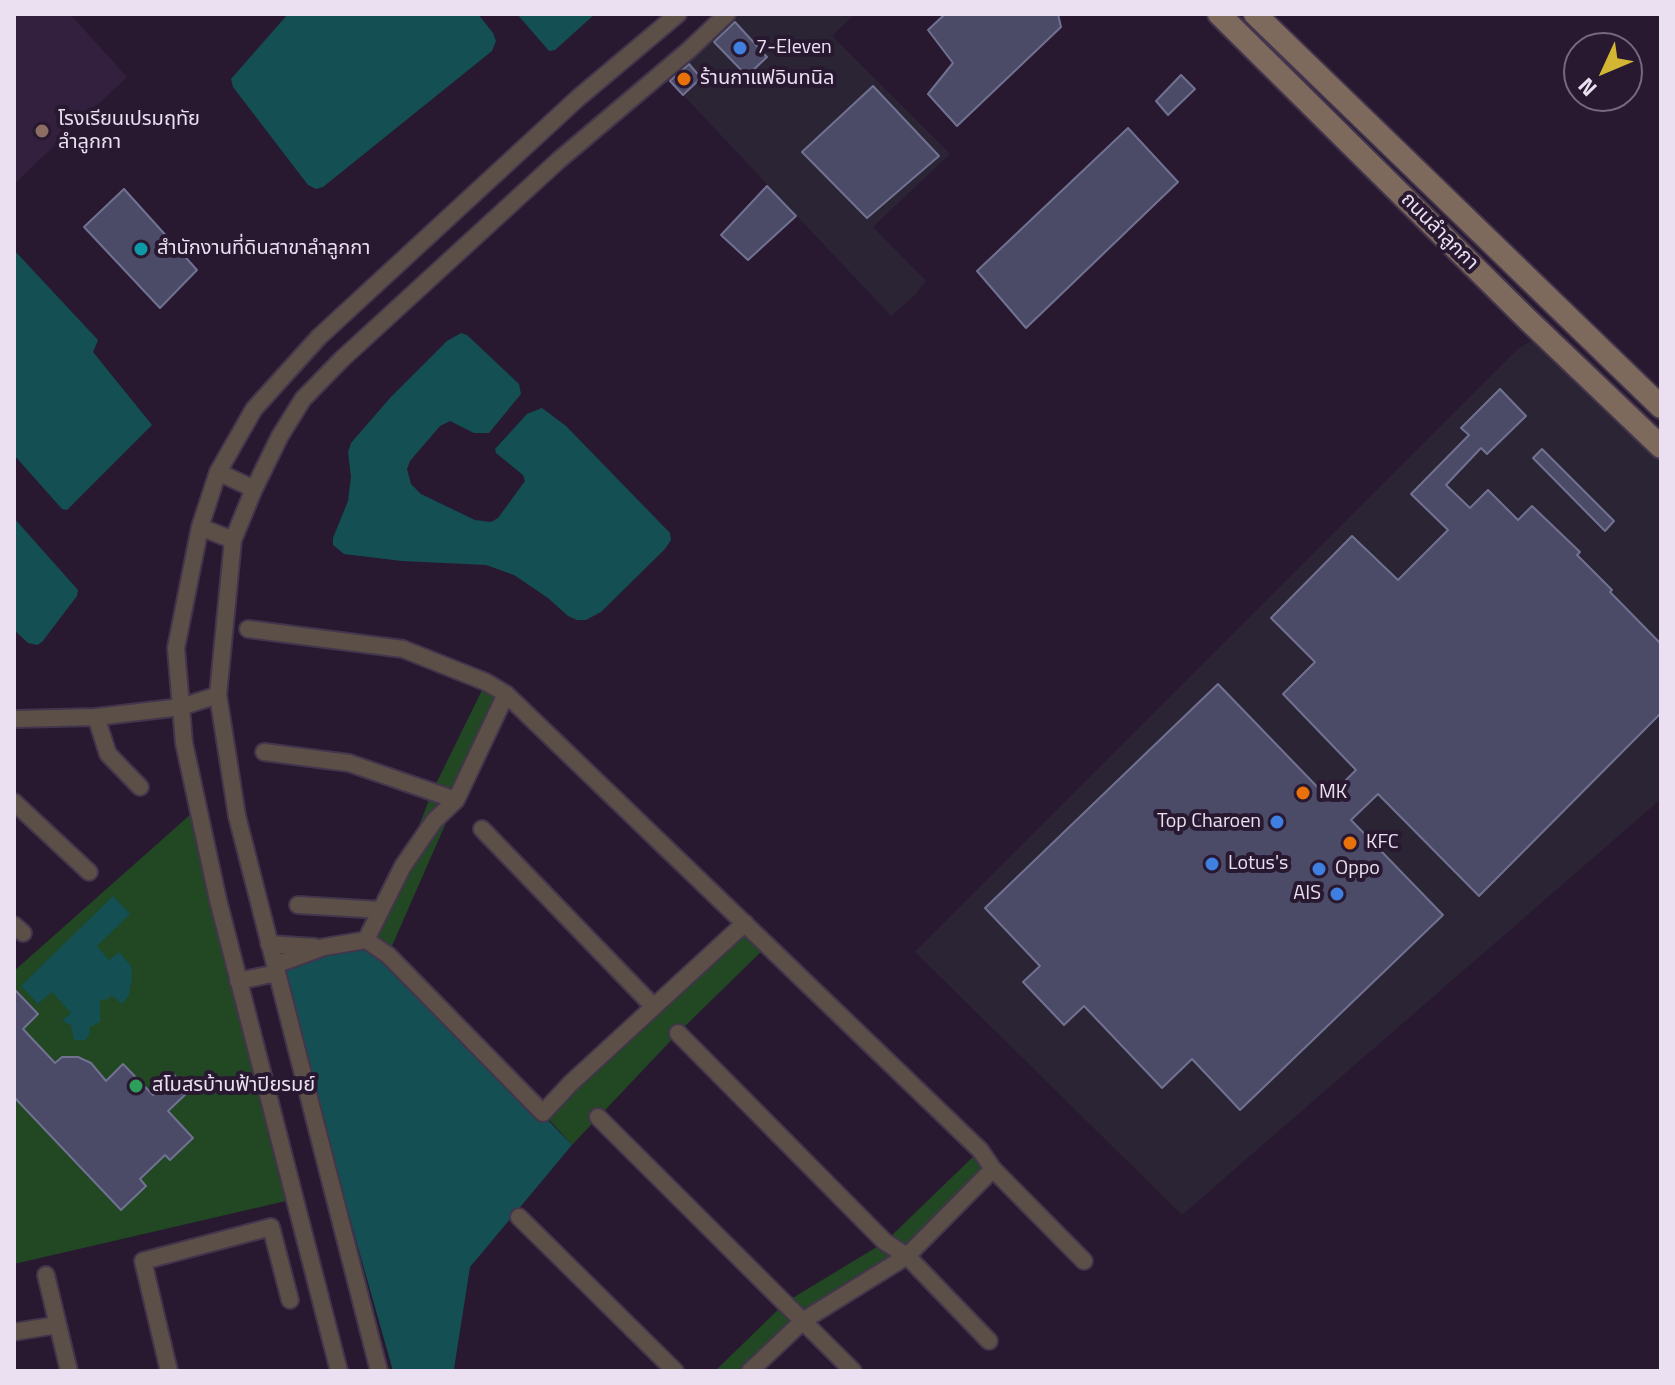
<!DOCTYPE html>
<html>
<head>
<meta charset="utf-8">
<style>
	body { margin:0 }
	#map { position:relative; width:1675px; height:1385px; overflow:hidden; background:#281931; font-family:"Titillium Web",sans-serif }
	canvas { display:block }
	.frame { position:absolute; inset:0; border:16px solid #eae0f1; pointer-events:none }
	.north { position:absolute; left:1563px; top:32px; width:80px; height:80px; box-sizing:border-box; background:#281931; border:2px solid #76697e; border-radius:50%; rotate:226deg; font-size:22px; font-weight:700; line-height:32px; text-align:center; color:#eae0f1 }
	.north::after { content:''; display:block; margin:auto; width:28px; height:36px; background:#d4b635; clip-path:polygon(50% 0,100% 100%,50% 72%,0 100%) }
</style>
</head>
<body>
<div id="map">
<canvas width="1675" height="1385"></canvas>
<div class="frame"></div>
<div class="north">N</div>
</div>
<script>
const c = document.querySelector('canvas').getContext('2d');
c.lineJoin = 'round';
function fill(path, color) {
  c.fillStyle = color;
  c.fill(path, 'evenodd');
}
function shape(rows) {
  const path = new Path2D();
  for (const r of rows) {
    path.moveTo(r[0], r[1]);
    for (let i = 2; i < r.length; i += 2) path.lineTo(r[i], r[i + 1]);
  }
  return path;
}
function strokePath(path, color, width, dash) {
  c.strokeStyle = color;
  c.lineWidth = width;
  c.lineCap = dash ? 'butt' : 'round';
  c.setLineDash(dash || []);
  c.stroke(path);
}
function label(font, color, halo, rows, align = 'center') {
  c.font = font + ' "Titillium Web","Noto Sans Thai",sans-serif';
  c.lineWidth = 8;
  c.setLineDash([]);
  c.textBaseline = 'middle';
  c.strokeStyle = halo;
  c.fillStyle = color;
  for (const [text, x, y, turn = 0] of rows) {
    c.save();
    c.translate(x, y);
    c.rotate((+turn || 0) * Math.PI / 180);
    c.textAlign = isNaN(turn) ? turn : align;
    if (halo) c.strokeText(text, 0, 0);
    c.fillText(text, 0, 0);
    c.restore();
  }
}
fill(shape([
	[736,14,855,14,832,36,950,154,873,227,926,281,915,295,891,316,668,79],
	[1530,342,1539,342,1661,461,1661,799,1182,1215,915,952,1519,348]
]), '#2a2434');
fill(shape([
	[14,14,70,14,127,77,14,184]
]), '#33203e');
fill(shape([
	[486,682,506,694,456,800,388,955,366,940,403,866,433,790],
	[191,814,286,1201,14,1264,14,971],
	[745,923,768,945,678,1033,572,1145,543,1113],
	[980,1150,993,1169,907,1256,804,1320,750,1371,715,1371,786,1302,885,1242]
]), '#214723');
fill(shape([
	[288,14,478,14,493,33,496,41,492,51,323,187,316,189,308,185,233,87,231,79],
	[517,14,595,14,555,50,549,51],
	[14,250,98,340,93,352,152,425,67,510,62,509,14,455],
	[461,333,467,335,519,384,521,394,489,433,474,433,450,421,440,426,410,461,407,469,411,484,421,494,475,520,491,522,498,518,525,481,523,475,496,453,495,449,527,414,542,408,566,426,670,533,671,540,665,549,601,612,586,620,577,620,568,616,548,598,514,575,486,565,402,561,344,554,333,545,333,538,348,501,351,477,348,452,351,443,390,398,447,341],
	[14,518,78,590,77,596,42,642,37,645,28,643,14,630],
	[113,896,130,914,97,946,109,960,119,952,131,966,132,977,129,995,122,1004,111,995,109,999,100,1000,100,1022,90,1027,89,1035,85,1040,74,1040,71,1025,62,1021,71,1013,52,992,38,1004,21,986],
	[361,945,388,955,572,1145,470,1267,454,1369,445,1371,393,1371,278,964]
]), '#134f53');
const building = shape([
	[945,14,1058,14,1061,27,957,126,928,94,953,63,928,30,945,14],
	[735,22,767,57,747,76,714,42,735,22],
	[689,64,701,78,683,95,670,81,689,64],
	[1181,75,1195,89,1168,115,1156,101,1181,75],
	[873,86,939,156,867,218,802,152,873,86],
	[1128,128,1178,182,1026,328,977,271,1128,128],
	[767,186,796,216,748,260,721,235,767,186],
	[124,189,197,270,160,308,84,227,124,189],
	[1500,389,1526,416,1487,454,1481,448,1446,485,1470,508,1488,490,1518,520,1532,506,1580,552,1577,555,1612,590,1610,592,1661,644,1661,713,1479,896,1378,794,1351,820,1443,915,1240,1110,1192,1059,1162,1088,1084,1006,1064,1025,1023,982,1040,966,985,908,1218,684,1328,798,1356,770,1283,694,1315,662,1271,618,1352,536,1398,580,1448,530,1411,494,1469,435,1461,428,1500,389],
	[1542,449,1614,521,1605,531,1533,458,1542,449],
	[14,989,38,1014,23,1029,55,1063,62,1057,78,1057,91,1063,106,1081,123,1064,153,1095,174,1075,189,1091,168,1111,193,1138,170,1160,165,1155,140,1179,146,1186,121,1210,14,1097,14,989]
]);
fill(building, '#4b4b68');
strokePath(building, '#717191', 2);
const minor = shape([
	[218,472,254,489],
	[200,527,233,540],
	[248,629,403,649,486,682,506,694],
	[96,717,108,754,140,787],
	[14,719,96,717,181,707,218,695],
	[264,752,349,763,456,800],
	[14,802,89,872],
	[482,829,654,1007],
	[298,905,381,910],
	[14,925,23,933],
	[366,940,388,955,543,1113,571,1083,745,923],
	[269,944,315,947],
	[275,965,324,947,366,940,403,866,434,821,456,800,506,694,980,1150,993,1169,1084,1261],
	[238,981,277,973],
	[678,1033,885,1242,907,1256,989,1341],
	[598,1117,853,1371],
	[519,1217,675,1371],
	[46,1275,69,1371],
	[14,1332,57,1325],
	[169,1371,143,1261,271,1227,290,1300],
	[339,1371,218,900,184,743,176,648,200,527,218,472,254,409,319,337,578,98,678,14],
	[379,1371,237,816,218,695,233,540,254,489,280,436,303,399,342,359,559,160,689,50,727,14],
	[750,1371,804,1320,907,1256,993,1169]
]);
const secondary = shape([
	[1219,14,1526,318,1661,447],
	[1255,14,1661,407]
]);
strokePath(minor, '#43354c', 20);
strokePath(secondary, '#43354c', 26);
strokePath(minor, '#5c4f47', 16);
strokePath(secondary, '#7e695d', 22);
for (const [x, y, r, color] of [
	[740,48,8,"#3f7fe0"],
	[684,79,8,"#e8710a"],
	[42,131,8,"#8d6e63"],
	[141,249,8,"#0f9aa8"],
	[1303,793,8,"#e8710a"],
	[1277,822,8,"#3f7fe0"],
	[1350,843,8,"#e8710a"],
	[1212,864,8,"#3f7fe0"],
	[1319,869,8,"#3f7fe0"],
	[1337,894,8,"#3f7fe0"],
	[136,1086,8,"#2e9e5b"]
]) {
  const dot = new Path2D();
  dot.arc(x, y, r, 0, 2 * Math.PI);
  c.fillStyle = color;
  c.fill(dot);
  strokePath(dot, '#281931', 3);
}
label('20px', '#eae0f1', '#281931', [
	["7-Eleven",756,48],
	["ร้านกาแฟอินทนิล",700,79],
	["โรงเรียนเปรมฤทัย",58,120],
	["ลำลูกกา",58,143],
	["สำนักงานที่ดินสาขาลำลูกกา",157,249],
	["MK",1319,793],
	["Top Charoen",1261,822,"right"],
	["KFC",1366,843],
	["Lotus's",1228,864],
	["Oppo",1335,869],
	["AIS",1321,894,"right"],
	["สโมสรบ้านฟ้าปิยรมย์",152,1086]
], 'left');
label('20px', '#eae0f1', '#281931', [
	["ถนนลำลูกกา",1439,232,45]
]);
</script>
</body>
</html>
